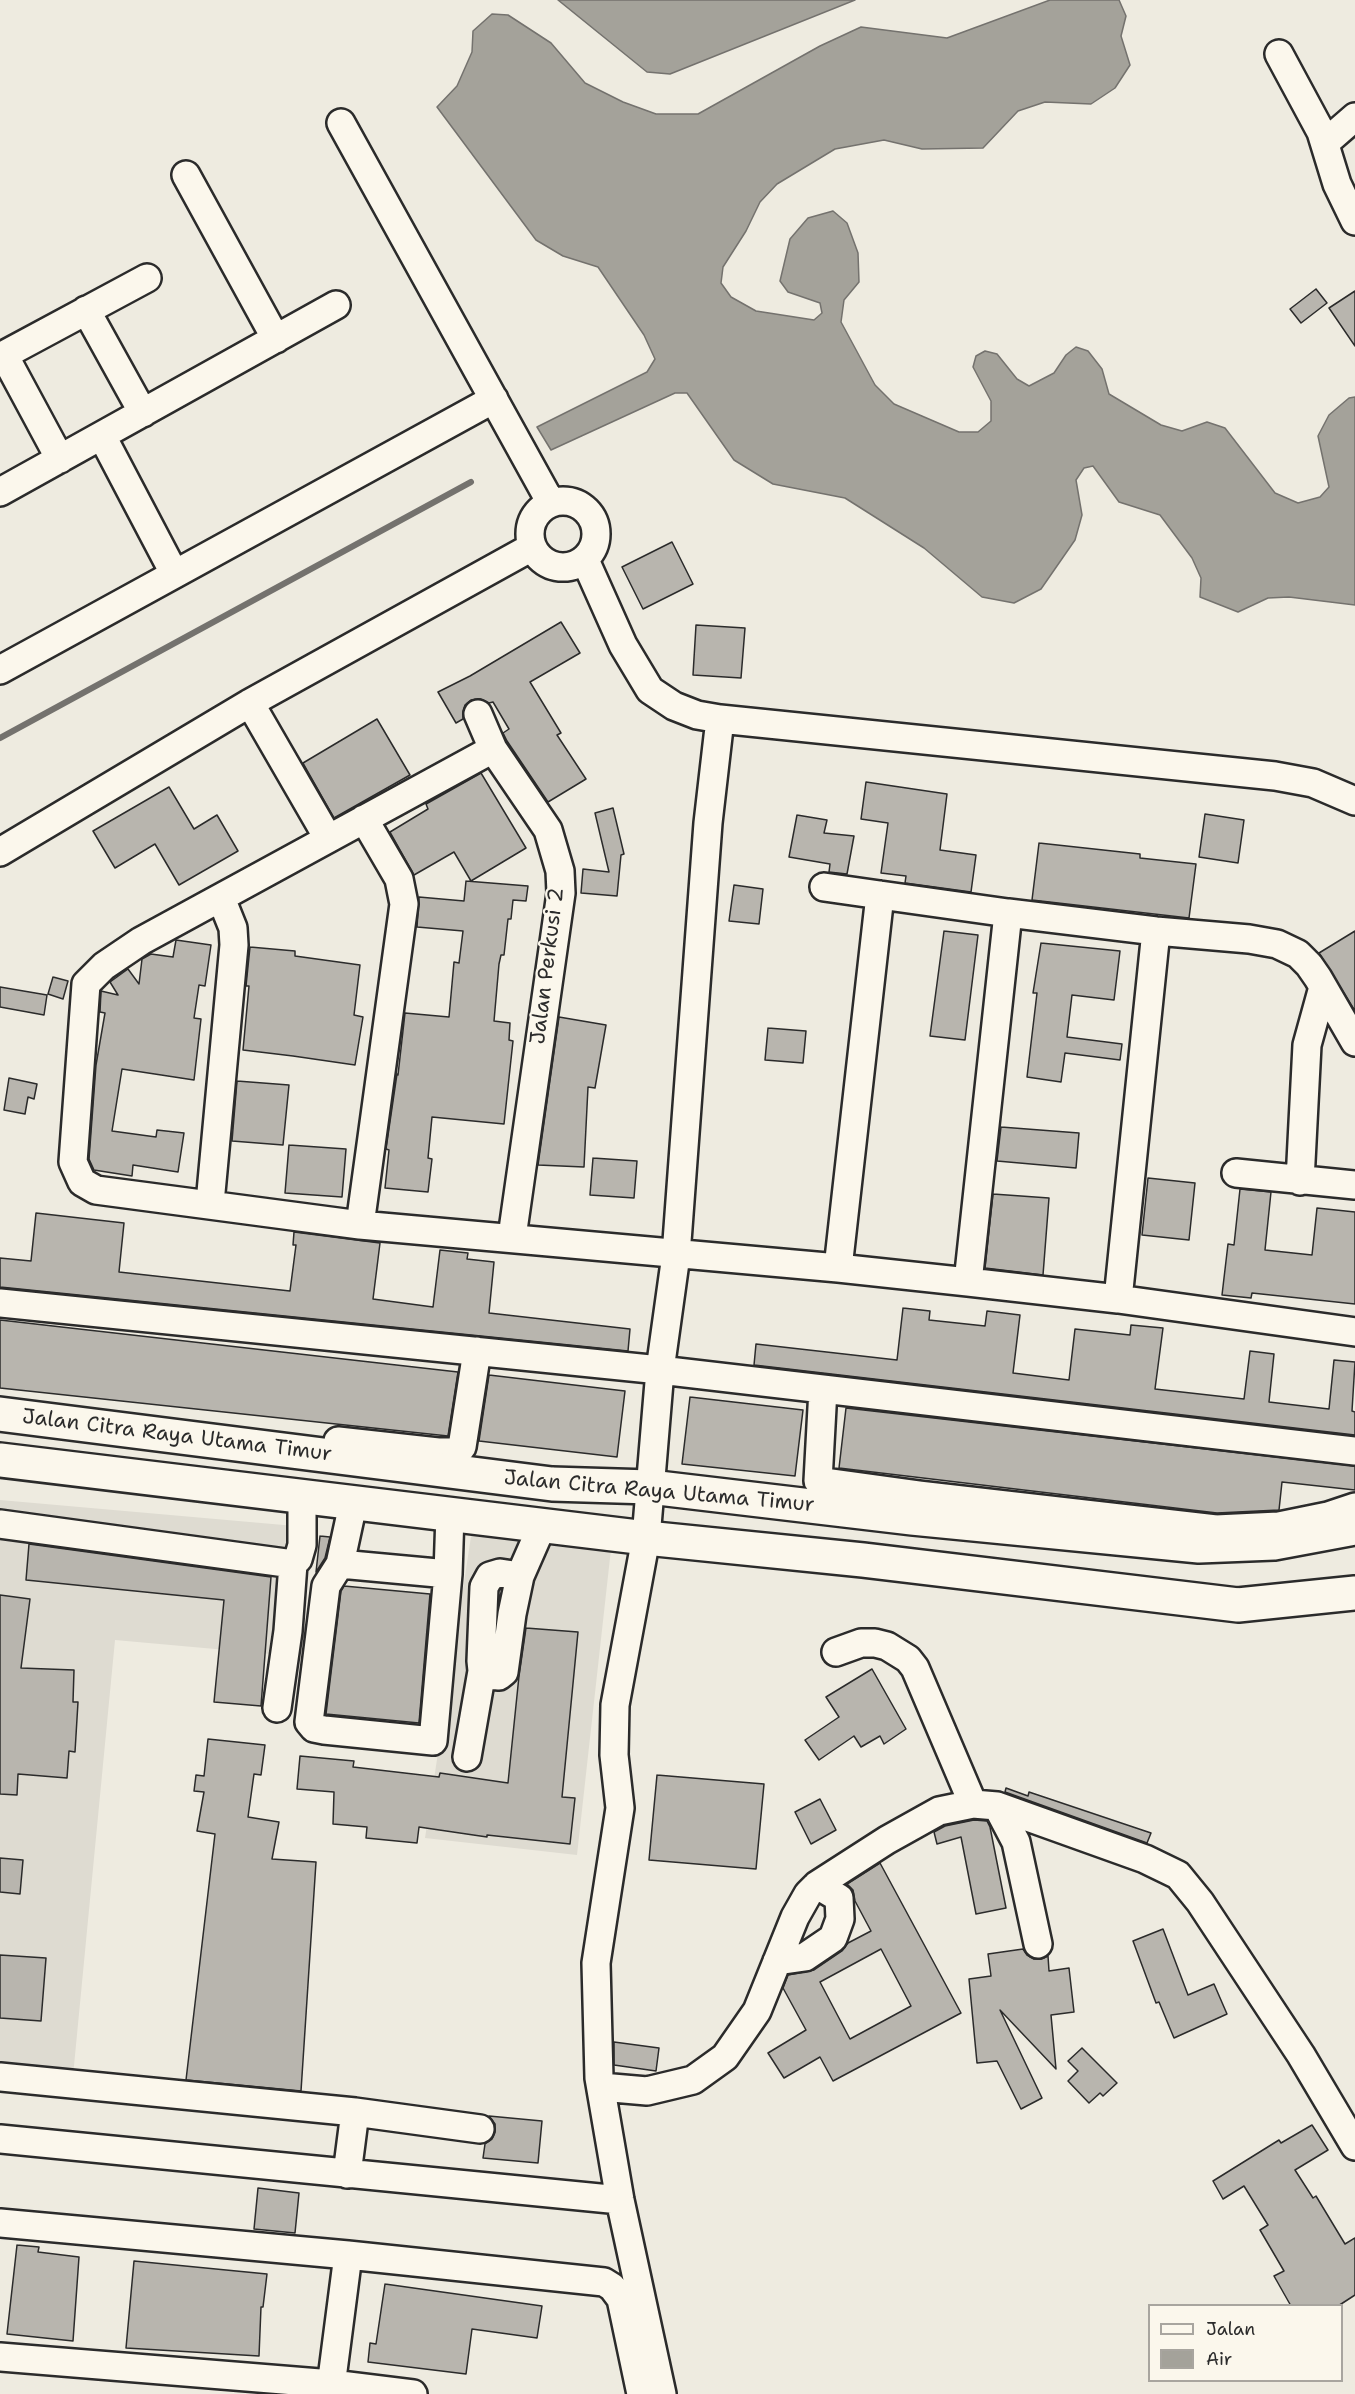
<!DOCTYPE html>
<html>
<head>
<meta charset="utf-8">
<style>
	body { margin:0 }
	#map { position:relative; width:1355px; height:2394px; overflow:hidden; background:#eeebe0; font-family:"Shantell Sans",sans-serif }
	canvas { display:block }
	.legend { position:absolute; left:1148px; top:2304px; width:195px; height:78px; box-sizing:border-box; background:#fbf7ec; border:2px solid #a8a59f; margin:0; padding:8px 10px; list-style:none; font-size:18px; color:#2b2b2b }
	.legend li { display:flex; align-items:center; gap:12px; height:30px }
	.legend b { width:30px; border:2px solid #a8a59f }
</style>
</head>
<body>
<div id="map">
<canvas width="1355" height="2394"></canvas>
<ul class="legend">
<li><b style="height:8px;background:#fbf7ec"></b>Jalan</li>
<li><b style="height:16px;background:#a4a29a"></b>Air</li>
</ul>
</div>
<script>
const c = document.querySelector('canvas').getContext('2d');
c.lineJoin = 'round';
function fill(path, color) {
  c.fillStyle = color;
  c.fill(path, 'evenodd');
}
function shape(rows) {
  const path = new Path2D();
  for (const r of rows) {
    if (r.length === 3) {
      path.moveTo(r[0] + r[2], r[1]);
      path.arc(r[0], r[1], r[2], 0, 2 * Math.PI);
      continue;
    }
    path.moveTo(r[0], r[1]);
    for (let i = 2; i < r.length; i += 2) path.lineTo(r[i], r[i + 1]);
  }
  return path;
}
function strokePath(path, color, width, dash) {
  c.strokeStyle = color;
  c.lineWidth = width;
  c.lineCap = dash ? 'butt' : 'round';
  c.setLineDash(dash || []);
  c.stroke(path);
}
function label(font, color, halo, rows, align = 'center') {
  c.font = font + ' "Shantell Sans",sans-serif';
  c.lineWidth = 4.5;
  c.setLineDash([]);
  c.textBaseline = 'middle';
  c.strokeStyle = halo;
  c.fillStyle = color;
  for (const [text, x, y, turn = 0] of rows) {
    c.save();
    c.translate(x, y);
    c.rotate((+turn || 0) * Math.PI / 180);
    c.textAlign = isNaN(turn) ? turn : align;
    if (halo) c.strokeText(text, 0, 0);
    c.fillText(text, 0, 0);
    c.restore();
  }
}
fill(shape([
	[0,1500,295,1526,282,1655,115,1640,73,2076,0,2070],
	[472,1530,611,1549,577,1855,425,1838]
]), '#dedbd1');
const water = shape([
	[558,0,855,0,670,74,647,72,558,0],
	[1050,0,1119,0,1126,16,1121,36,1130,65,1115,88,1091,104,1045,102,1018,111,983,148,922,149,884,140,835,149,777,184,760,202,746,231,723,267,721,283,731,297,756,311,814,320,822,313,820,303,788,292,780,281,790,239,808,218,833,211,847,223,858,253,859,282,844,300,841,322,875,385,894,404,959,432,978,432,991,421,991,401,973,367,976,356,985,351,997,354,1017,379,1029,386,1054,373,1066,355,1076,347,1088,351,1102,369,1109,394,1161,425,1182,431,1207,422,1225,428,1275,493,1298,503,1320,497,1329,487,1318,436,1329,415,1349,398,1355,397,1355,605,1289,597,1268,598,1238,612,1200,597,1201,578,1192,558,1160,515,1119,502,1093,466,1084,468,1076,480,1082,515,1075,540,1041,589,1014,603,982,597,924,548,845,498,773,484,734,460,687,393,675,393,551,450,537,427,647,372,655,359,644,335,598,267,563,256,536,240,437,107,457,86,472,52,473,31,492,14,508,15,551,43,585,83,623,102,656,114,698,114,820,46,861,27,947,38,1050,0]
]);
fill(water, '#a4a29a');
strokePath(water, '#74726e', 1.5);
strokePath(shape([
	[0,738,471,482]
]), '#74726e', 6);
const building = shape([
	[1316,289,1327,303,1301,323,1290,309,1316,289],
	[1355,291,1355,346,1329,308,1355,291],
	[672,542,693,584,643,609,622,567,672,542],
	[561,622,580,653,530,682,561,733,557,735,586,779,548,802,507,741,503,733,509,729,493,702,489,703,480,699,471,700,465,705,463,712,463,719,456,723,438,692,470,676,561,622],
	[696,625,745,628,741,678,693,675,696,625],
	[377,719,410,775,334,818,303,763,377,719],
	[481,773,526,848,471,881,454,852,414,875,390,832,428,809,426,804,481,773],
	[866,782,947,794,940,850,976,855,971,892,905,883,906,876,881,873,888,823,861,819,866,782],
	[169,787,194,829,217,815,238,851,179,885,155,844,115,868,93,831,169,787],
	[613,808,624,854,621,855,617,896,581,893,583,869,609,872,595,813,613,808],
	[1205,814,1244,820,1238,863,1199,857,1205,814],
	[797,815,827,820,824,833,854,836,847,874,829,872,830,864,789,857,797,815],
	[1039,843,1140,854,1140,858,1196,864,1189,918,1032,900,1039,843],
	[466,881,528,886,526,901,513,900,511,919,508,919,504,955,501,955,499,964,494,1021,510,1023,509,1040,513,1041,504,1124,432,1117,428,1158,432,1159,428,1192,385,1188,389,1150,386,1149,397,1074,398,1075,405,1013,449,1017,454,962,459,963,463,931,417,927,419,897,464,901,466,881],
	[734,885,763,889,759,924,729,921,734,885],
	[944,931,978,935,965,1040,930,1036,944,931],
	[1355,931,1355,1011,1319,953,1355,931],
	[176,940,211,945,205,986,199,985,194,1018,201,1019,194,1080,122,1069,112,1131,156,1137,157,1130,184,1133,178,1172,133,1165,132,1176,94,1170,89,1159,96,1065,105,1013,100,1012,101,991,118,995,110,982,128,969,139,984,142,959,151,954,173,957,176,940],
	[1041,943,1120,951,1114,1000,1072,995,1067,1037,1122,1044,1120,1060,1065,1053,1061,1082,1027,1077,1037,993,1033,993,1041,943],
	[250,947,295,951,295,956,360,965,354,1015,363,1017,355,1065,293,1056,243,1050,249,986,246,986,250,947],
	[53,977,68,981,63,999,48,994,53,977],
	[0,987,47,995,44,1015,0,1007,0,987],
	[559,1017,606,1025,595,1088,588,1087,584,1167,538,1165,559,1017],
	[768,1028,806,1031,803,1063,765,1060,768,1028],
	[9,1078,37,1084,34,1099,28,1097,25,1114,4,1110,9,1078],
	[237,1081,289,1085,283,1145,232,1141,237,1081],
	[1001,1127,1079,1133,1076,1168,997,1161,1001,1127],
	[289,1145,346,1149,342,1197,285,1193,289,1145],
	[593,1158,637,1161,634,1198,590,1195,593,1158],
	[1148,1178,1195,1183,1189,1240,1142,1235,1148,1178],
	[1240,1189,1271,1192,1265,1250,1312,1255,1317,1208,1355,1212,1355,1304,1252,1293,1251,1298,1222,1295,1228,1244,1234,1245,1240,1189],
	[993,1194,1049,1198,1043,1275,985,1268,993,1194],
	[36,1213,124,1223,119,1272,290,1291,296,1245,293,1245,294,1232,380,1243,373,1299,433,1307,440,1250,468,1253,467,1259,494,1262,489,1313,630,1329,628,1351,0,1287,0,1258,31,1261,36,1213],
	[903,1308,930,1311,929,1320,985,1326,987,1311,1020,1315,1013,1373,1069,1380,1075,1329,1130,1335,1131,1325,1163,1328,1155,1389,1244,1399,1250,1351,1274,1354,1269,1402,1329,1409,1334,1360,1355,1362,1352,1411,1355,1412,1355,1435,754,1365,756,1344,897,1360,903,1308],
	[0,1320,458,1372,448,1436,0,1388,0,1320],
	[489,1375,625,1391,617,1457,479,1441,489,1375],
	[690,1397,803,1410,795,1476,682,1464,690,1397],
	[846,1408,1355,1466,1355,1490,1282,1482,1279,1510,1217,1513,839,1468,846,1408],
	[320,1536,330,1537,325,1558,316,1572,320,1536],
	[29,1544,271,1577,261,1706,214,1702,224,1600,26,1580,29,1544],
	[344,1586,430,1594,419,1723,326,1714,341,1591,344,1586],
	[0,1595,30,1599,21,1668,74,1670,73,1702,78,1702,75,1752,69,1751,67,1778,18,1774,17,1795,0,1794,0,1595],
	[526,1628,578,1632,562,1797,575,1798,570,1844,487,1835,487,1837,419,1827,417,1843,366,1838,367,1827,333,1824,334,1792,297,1789,300,1756,354,1761,353,1767,439,1777,440,1773,508,1783,519,1676,526,1628],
	[872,1669,906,1729,884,1744,880,1736,861,1747,854,1736,819,1760,805,1740,839,1717,826,1697,872,1669],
	[208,1739,265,1745,261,1775,254,1774,248,1817,279,1822,272,1859,316,1862,301,2091,186,2080,215,1834,197,1831,204,1792,194,1791,196,1775,204,1776,208,1739],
	[657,1775,764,1784,756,1869,649,1860,657,1775],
	[1006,1788,1028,1796,1029,1792,1151,1833,1147,1843,1005,1792,1006,1788],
	[820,1799,836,1830,811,1844,795,1812,820,1799],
	[974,1820,987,1821,990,1827,1006,1908,976,1914,961,1837,937,1844,934,1832,945,1826,974,1820],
	[0,1858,23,1860,20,1894,0,1892,0,1858],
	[880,1863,961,2013,833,2081,820,2057,784,2078,768,2053,806,2030,783,1988,788,1975,814,1970,842,1951,848,1943,871,1931,855,1901,853,1890,847,1884,880,1863],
	[881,1949,911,2006,850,2039,820,1982,881,1949],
	[1163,1929,1188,1995,1214,1984,1227,2014,1174,2038,1159,2002,1156,2003,1133,1941,1163,1929],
	[1023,1949,1027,1955,1034,1959,1041,1959,1048,1956,1049,1971,1069,1968,1074,2012,1051,2015,1056,2069,1000,2010,1042,2098,1021,2109,997,2061,977,2063,969,1979,991,1976,988,1954,1023,1949],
	[0,1955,46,1958,41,2021,0,2018,0,1955],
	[614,2042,659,2048,656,2071,614,2065,614,2042],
	[1082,2048,1117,2083,1103,2096,1100,2093,1089,2103,1068,2081,1078,2071,1068,2061,1082,2048],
	[489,2116,542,2121,538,2163,483,2158,485,2144,492,2139,495,2132,495,2124,489,2116],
	[1312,2125,1328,2150,1295,2170,1313,2198,1316,2196,1345,2244,1355,2238,1355,2295,1338,2306,1291,2306,1274,2276,1284,2271,1260,2230,1268,2225,1244,2186,1223,2199,1213,2181,1279,2140,1281,2143,1312,2125],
	[258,2188,299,2193,295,2233,254,2229,258,2188],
	[17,2245,39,2247,38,2252,79,2257,73,2341,7,2334,17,2245],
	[134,2261,267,2274,263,2307,261,2307,259,2356,126,2348,134,2261],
	[385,2284,542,2306,537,2338,472,2329,466,2374,368,2362,370,2343,376,2344,385,2284]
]);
fill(building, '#b8b5ae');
strokePath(building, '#2b2b2b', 1.5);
const minor = shape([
	[1279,54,1321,132,1337,184,1355,221],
	[341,123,551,503],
	[1325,143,1355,117],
	[186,175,276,339],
	[86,310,143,413],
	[4,355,60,459],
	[0,357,147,278],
	[102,436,174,573],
	[0,492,336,305],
	[563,534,33],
	[585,560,623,645,650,690,674,706,697,715,720,719],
	[0,670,494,399],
	[250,703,328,838],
	[478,714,493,749,548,830,560,871,561,893,512,1237],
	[493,749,141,941,104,966,86,984,73,1162,82,1182,96,1190,360,1225,838,1268,968,1282,1118,1299,1355,1332],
	[0,852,250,703,532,547],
	[824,887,880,895],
	[1236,1173,1355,1185],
	[1300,1181,1307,1045,1323,987],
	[210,1203,234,945,233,928,221,898],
	[360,1225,404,904,399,879,364,819],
	[838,1268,880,895,1008,913],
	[968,1282,1008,913,1156,931,1249,939,1277,944,1298,954,1309,965,1318,978,1355,1042],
	[1118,1299,1156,931],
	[0,1303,660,1370,1355,1451],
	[823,1389,818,1481,920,1495,1216,1529,1279,1526,1328,1516,1355,1507],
	[338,1441,438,1452,457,1452,462,1447,477,1351],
	[353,1504,340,1564,326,1586,309,1722,314,1728,324,1730,433,1741,448,1574,450,1514],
	[0,1524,293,1564],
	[340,1564,448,1574],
	[520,1576,500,1573,490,1576,484,1587,481,1661,482,1671,488,1675,499,1676,504,1672,512,1614,520,1576,538,1535,549,1526],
	[836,1652,861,1643,875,1643,887,1646,908,1659,915,1668,973,1804],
	[277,1708,288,1631,293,1564,298,1559,302,1545,302,1497],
	[467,1757,482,1671],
	[997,1806,1016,1842,1038,1944],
	[777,1961,805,1957,833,1938,840,1919,839,1898,817,1885],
	[0,2077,355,2112,480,2129],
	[601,2087,647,2091,693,2080,725,2057,757,2011,795,1917,808,1894,817,1885,887,1840,939,1811,973,1804,997,1806,1145,1859,1178,1875,1200,1902,1301,2055,1355,2146],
	[0,2139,620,2200],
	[347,2174,355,2112],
	[0,2223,348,2255,604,2282,612,2287,621,2299,641,2394],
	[0,2357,332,2384,413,2394],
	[330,2394,348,2255],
	[662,2394,620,2200,599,2078,596,1963,620,1808,614,1755,615,1705,646,1538,660,1370,676,1255,708,823,720,719,1275,776,1313,783,1355,801]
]);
const major = shape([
	[0,1414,552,1484,650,1487,912,1518,1199,1546,1274,1543,1355,1528],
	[0,1460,646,1538,863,1560,1238,1605,1355,1593]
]);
strokePath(minor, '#2b2b2b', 32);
strokePath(major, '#2b2b2b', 38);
strokePath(minor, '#fbf7ec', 27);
strokePath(major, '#fbf7ec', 33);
label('21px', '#2b2b2b', '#fbf7ec', [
	["Jalan Perkusi 2",548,966,-83],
	["Jalan Citra Raya Utama Timur",177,1436,7],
	["Jalan Citra Raya Utama Timur",659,1492,5]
]);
</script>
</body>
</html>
